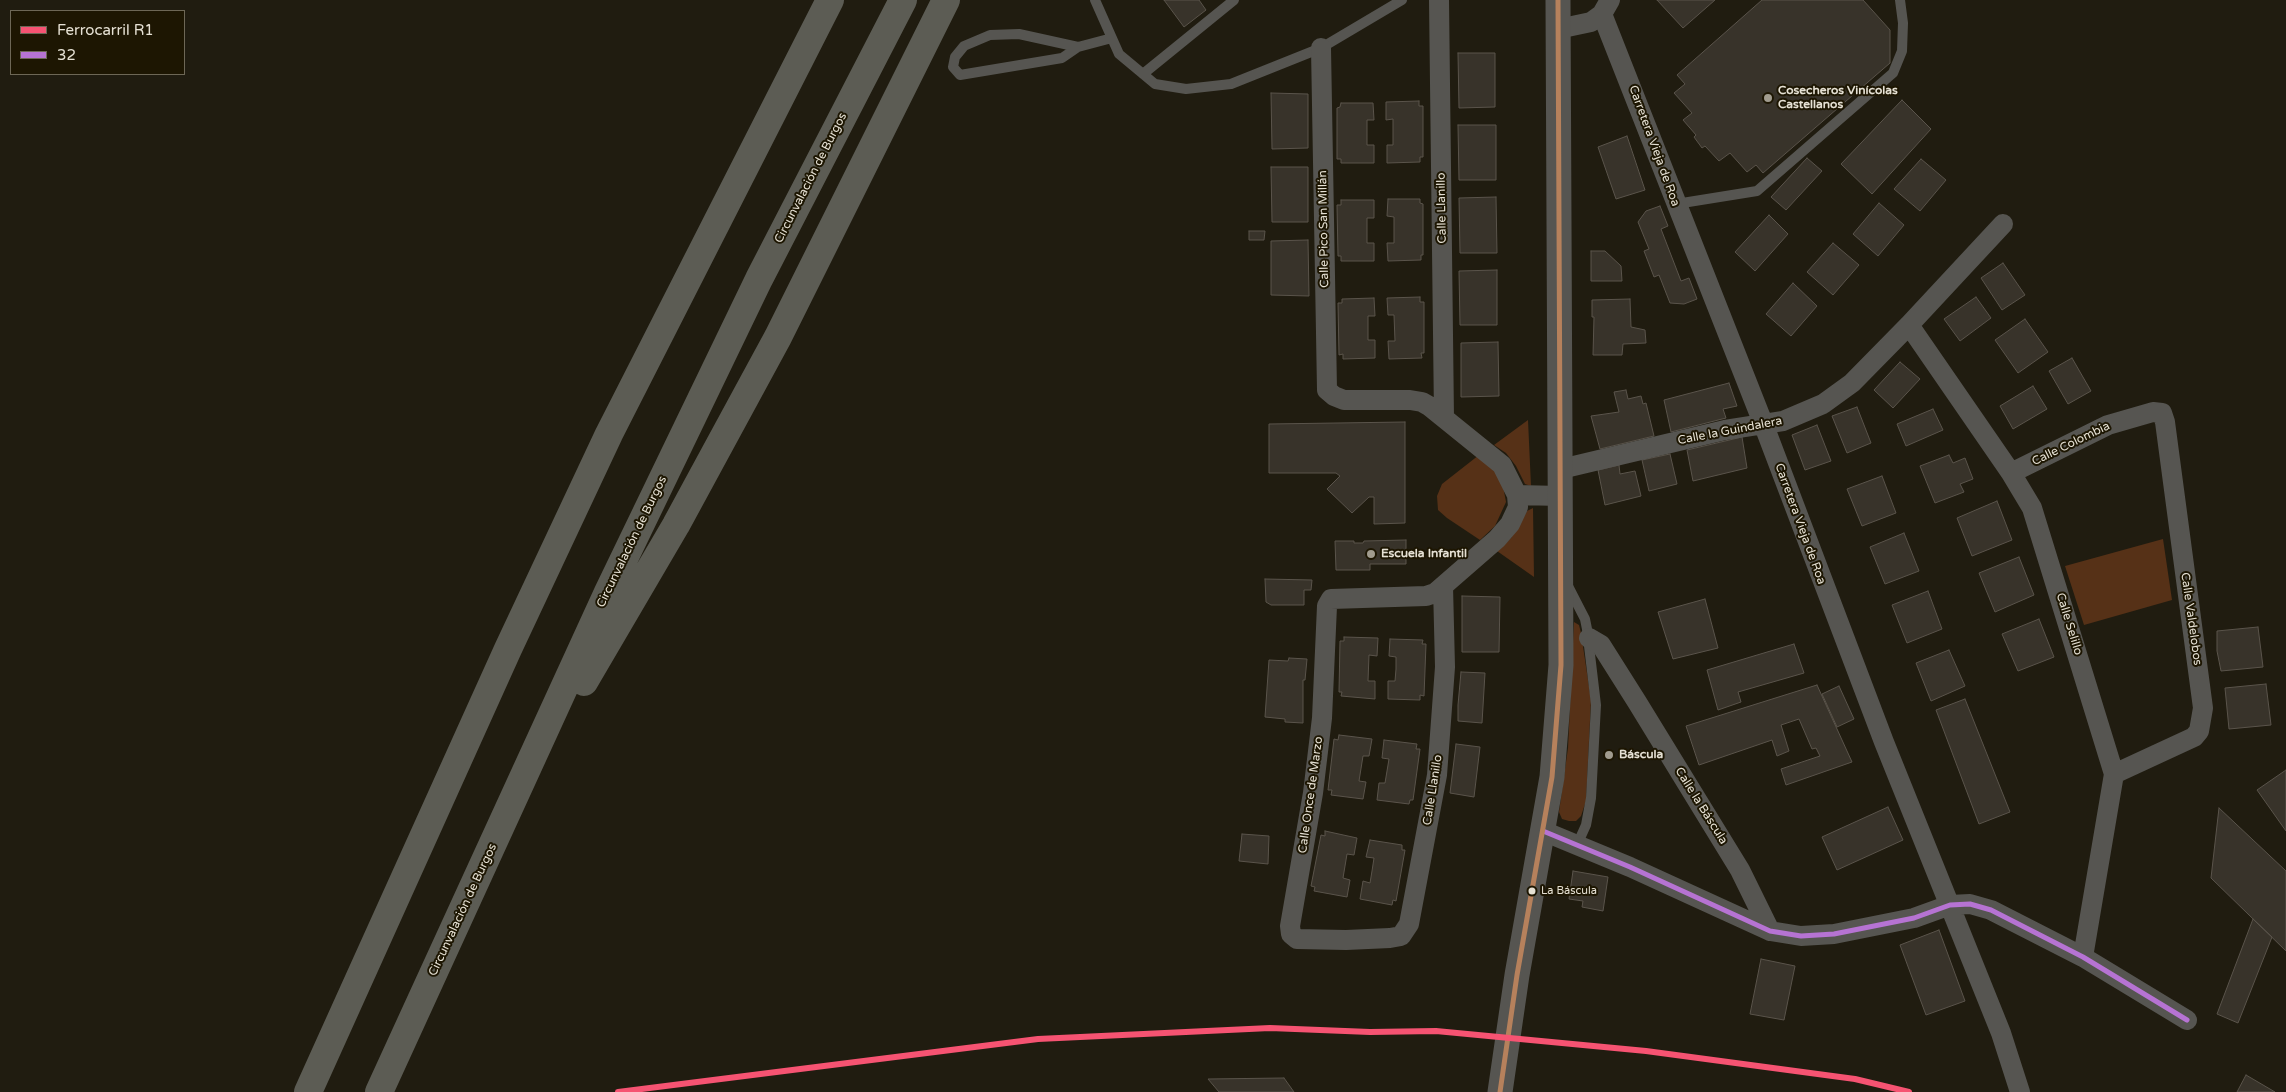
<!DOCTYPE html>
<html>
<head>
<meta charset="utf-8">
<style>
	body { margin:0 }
	#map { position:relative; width:2286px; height:1092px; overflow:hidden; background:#201c10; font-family:"Varela Round",sans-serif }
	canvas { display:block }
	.legend { position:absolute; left:10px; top:10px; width:175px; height:65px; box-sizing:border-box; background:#1d1602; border:1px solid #6d6756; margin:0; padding:6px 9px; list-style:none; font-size:15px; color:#e6e1d4 }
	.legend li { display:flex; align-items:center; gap:10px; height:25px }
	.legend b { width:25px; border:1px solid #6d6756 }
</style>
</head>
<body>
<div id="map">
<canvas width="2286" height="1092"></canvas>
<ul class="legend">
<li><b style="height:6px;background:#f65372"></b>Ferrocarril R1</li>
<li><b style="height:6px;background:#b673d3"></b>32</li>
</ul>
</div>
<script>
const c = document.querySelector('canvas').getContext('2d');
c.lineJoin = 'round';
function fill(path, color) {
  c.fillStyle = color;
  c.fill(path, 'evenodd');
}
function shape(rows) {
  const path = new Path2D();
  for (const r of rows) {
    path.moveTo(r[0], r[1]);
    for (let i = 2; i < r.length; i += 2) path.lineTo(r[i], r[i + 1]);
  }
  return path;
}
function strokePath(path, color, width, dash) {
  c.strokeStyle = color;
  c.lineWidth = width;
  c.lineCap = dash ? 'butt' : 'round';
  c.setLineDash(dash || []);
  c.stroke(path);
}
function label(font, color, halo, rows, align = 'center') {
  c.font = font + ' "Varela Round",sans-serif';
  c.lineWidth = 4;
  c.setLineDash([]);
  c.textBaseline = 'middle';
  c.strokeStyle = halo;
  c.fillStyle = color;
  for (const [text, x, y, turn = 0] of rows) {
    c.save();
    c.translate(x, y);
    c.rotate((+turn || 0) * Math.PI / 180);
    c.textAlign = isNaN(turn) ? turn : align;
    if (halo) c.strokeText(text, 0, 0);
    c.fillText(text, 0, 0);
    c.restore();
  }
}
fill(shape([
	[1528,420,1531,486,1525,484,1516,466,1506,453,1494,445],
	[1479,455,1496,472,1503,486,1506,502,1495,526,1480,540,1447,518,1438,510,1437,496,1442,484],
	[1533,508,1534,577,1497,551,1511,538,1527,511],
	[2163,539,2172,600,2084,625,2065,566],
	[1574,622,1579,625,1581,633,1591,700,1586,801,1581,816,1576,821,1569,821,1562,819,1559,812,1568,748]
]), '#563117');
const building = shape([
	[1164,0,1199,0,1206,10,1184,27,1164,0],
	[1657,0,1715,0,1683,28,1657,0],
	[1762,0,1863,0,1890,30,1890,63,1763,173,1756,165,1747,172,1730,153,1719,161,1705,146,1702,148,1694,137,1696,135,1683,120,1692,113,1674,93,1685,84,1677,75,1762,0],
	[1458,53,1495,53,1495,107,1459,108,1458,53],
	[1271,93,1308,94,1308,148,1272,149,1271,93],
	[1902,100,1931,129,1872,194,1841,164,1902,100],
	[1419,101,1419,106,1423,106,1423,157,1420,157,1420,162,1387,163,1387,145,1393,145,1393,119,1386,120,1386,102,1419,101],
	[1341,103,1373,103,1374,120,1367,120,1367,145,1374,145,1374,163,1341,163,1341,159,1337,159,1337,108,1340,107,1341,103],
	[1458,125,1496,125,1496,180,1459,180,1458,125],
	[1627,136,1645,190,1616,199,1598,147,1627,136],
	[1807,158,1822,171,1786,210,1771,197,1807,158],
	[1921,159,1946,180,1920,211,1894,189,1921,159],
	[1271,167,1308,167,1308,222,1272,222,1271,167],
	[1496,197,1497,253,1460,253,1459,198,1496,197],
	[1388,199,1420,199,1420,203,1423,204,1423,255,1421,255,1421,260,1388,261,1387,243,1394,243,1394,217,1387,216,1388,199],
	[1341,200,1374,200,1374,218,1367,218,1367,243,1374,243,1374,261,1341,261,1341,256,1338,256,1337,205,1341,205,1341,200],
	[1879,203,1904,225,1878,256,1853,234,1879,203],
	[1660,206,1668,226,1661,229,1681,281,1689,278,1697,299,1684,304,1670,303,1659,275,1654,277,1644,251,1649,249,1638,222,1646,211,1660,206],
	[1769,215,1788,234,1755,271,1735,252,1769,215],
	[1249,231,1265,231,1264,240,1249,240,1249,231],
	[1308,240,1309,296,1271,295,1271,241,1308,240],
	[1833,243,1859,265,1833,295,1807,272,1833,243],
	[1591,251,1605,251,1621,266,1622,281,1591,281,1591,251],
	[2003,263,2025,295,2002,310,1981,278,2003,263],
	[1497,270,1497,325,1460,325,1459,271,1497,270],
	[1793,283,1817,306,1791,336,1766,314,1793,283],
	[1420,297,1420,302,1424,302,1424,353,1421,353,1422,358,1389,359,1388,341,1395,341,1394,315,1388,315,1387,298,1420,297],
	[1976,297,1991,318,1960,341,1944,319,1976,297],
	[1374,298,1375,316,1368,316,1368,340,1375,340,1375,358,1343,359,1343,354,1339,355,1338,303,1342,303,1342,299,1374,298],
	[1630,299,1631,327,1645,330,1646,343,1623,344,1622,355,1593,355,1594,317,1592,317,1592,300,1630,299],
	[2025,319,2048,352,2018,373,1995,340,2025,319],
	[1498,342,1499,396,1461,397,1461,343,1498,342],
	[2072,358,2091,391,2068,404,2049,371,2072,358],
	[1900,362,1920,379,1893,408,1874,390,1900,362],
	[1729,383,1737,406,1723,409,1726,418,1671,432,1664,400,1729,383],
	[2033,386,2047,409,2013,429,2000,406,2033,386],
	[1626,390,1628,399,1641,396,1643,404,1646,403,1654,436,1600,449,1591,416,1619,412,1614,392,1626,390],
	[1857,407,1871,443,1847,453,1832,416,1857,407],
	[1933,409,1943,430,1906,446,1897,424,1933,409],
	[1405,422,1405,523,1374,524,1374,497,1369,497,1352,513,1327,489,1340,476,1336,473,1269,473,1269,424,1405,422],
	[1817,425,1831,461,1805,470,1792,435,1817,425],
	[1742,437,1747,468,1693,481,1687,450,1742,437],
	[1670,454,1677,484,1649,491,1642,460,1670,454],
	[1949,455,1953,463,1965,458,1973,479,1960,484,1964,492,1935,503,1920,466,1949,455],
	[1619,465,1620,474,1635,471,1641,496,1605,505,1598,470,1619,465],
	[1882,476,1896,513,1862,526,1847,489,1882,476],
	[1997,501,2012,540,1972,556,1957,518,1997,501],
	[1904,533,1919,571,1885,584,1870,547,1904,533],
	[1406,540,1406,564,1370,564,1370,570,1336,570,1335,541,1354,541,1354,543,1363,543,1364,541,1406,540],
	[2019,557,2034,595,1995,612,1979,573,2019,557],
	[1265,579,1312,580,1311,590,1304,590,1304,605,1271,605,1266,602,1265,579],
	[1928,591,1942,629,1907,643,1892,605,1928,591],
	[1462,596,1500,597,1499,652,1462,652,1462,596],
	[1705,599,1718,648,1673,659,1658,612,1705,599],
	[2039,619,2054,657,2018,671,2002,634,2039,619],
	[2258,627,2263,667,2221,671,2217,651,2217,631,2258,627],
	[1344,637,1378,638,1377,656,1369,655,1368,681,1375,681,1375,699,1341,696,1342,692,1339,692,1340,641,1344,641,1344,637],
	[1390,639,1423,640,1422,644,1426,644,1424,696,1420,695,1420,700,1388,699,1388,681,1395,681,1396,669,1396,657,1389,656,1390,639],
	[1794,644,1804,673,1738,692,1741,702,1718,710,1707,670,1794,644],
	[1949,650,1965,686,1931,701,1916,663,1949,650],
	[1289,658,1307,659,1305,680,1303,680,1303,723,1285,722,1285,719,1265,717,1269,660,1288,661,1289,658],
	[1461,672,1485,673,1482,723,1458,721,1458,705,1461,672],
	[2266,684,2271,725,2229,729,2225,688,2266,684],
	[1817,685,1852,762,1786,785,1781,769,1820,756,1816,748,1812,749,1799,719,1781,725,1789,751,1777,756,1772,740,1699,765,1686,726,1817,685],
	[1839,686,1854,719,1837,727,1822,694,1839,686],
	[1965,699,2010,812,1979,824,1936,710,1965,699],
	[1339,735,1372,739,1369,756,1363,756,1359,781,1366,782,1363,799,1331,795,1332,790,1328,790,1334,739,1338,740,1339,735],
	[1384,740,1417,744,1416,749,1420,749,1413,800,1410,800,1409,804,1377,800,1379,783,1385,783,1389,759,1382,758,1384,740],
	[1456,744,1480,747,1474,797,1450,793,1456,744],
	[2286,770,2286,831,2257,790,2286,770],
	[1888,807,1903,840,1837,870,1822,837,1888,807],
	[2219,808,2286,871,2286,951,2211,878,2219,808],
	[1325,831,1357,838,1354,855,1347,854,1343,878,1350,880,1347,897,1314,891,1315,887,1311,886,1321,835,1325,836,1325,831],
	[1242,834,1269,836,1268,864,1239,861,1242,834],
	[1370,840,1402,845,1402,850,1405,850,1396,901,1393,900,1392,905,1360,899,1363,881,1370,883,1372,871,1374,858,1366,857,1370,840],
	[1573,871,1608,877,1603,911,1582,907,1583,901,1569,899,1573,871],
	[2253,919,2272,937,2238,1023,2217,1014,2253,919],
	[1939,930,1965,1001,1926,1015,1900,945,1939,930],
	[1761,959,1795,966,1784,1020,1750,1014,1761,959],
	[2246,1075,2275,1092,2237,1092,2246,1075],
	[1284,1078,1294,1092,1219,1092,1208,1079,1284,1078]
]);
fill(building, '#38332a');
strokePath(building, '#5a544b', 1);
strokePath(shape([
	[1095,0,1119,54,1155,84,1186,89,1231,84,1321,48,1402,0],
	[1078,47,1019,34,990,35,964,46,955,57,953,67,960,75,1062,58,1078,47,1112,38],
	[1143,74,1234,0],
	[1676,204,1757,191,1893,73,1902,51,1903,23,1900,0],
	[1567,584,1585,619,1587,629,1596,705,1591,798,1586,825,1577,845]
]), '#565551', 10);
strokePath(shape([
	[1439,0,1444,417],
	[1602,14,1763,423,1884,742,2001,1033,2020,1092],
	[1558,29,1591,22,1602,14,1610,0],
	[1321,48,1327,390,1334,396,1344,400,1410,400,1422,402,1429,406,1502,465,1517,495,1518,507,1510,524,1497,539,1435,593,1426,596,1331,599,1327,606,1322,718,1313,793,1290,926,1291,934,1297,939,1346,940,1390,938,1401,936,1409,924,1437,775,1445,667,1443,586],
	[1909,325,2011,473,2032,508,2114,774,2083,957],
	[1561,469,1725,430,1783,421,1823,404,1852,383,1909,325,2003,224],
	[2011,473,2108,425,2153,412,2162,413,2165,422,2203,708,2199,731,2194,737,2114,774],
	[1517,495,1561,496],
	[1589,638,1601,645,1637,702,1740,870,1770,931],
	[1543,831,1630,867,1770,931,1801,936,1834,934,1914,918,1950,905,1970,904,1991,910,2083,957,2187,1020]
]), '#565551', 20);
strokePath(shape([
	[1500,1092,1517,975,1552,777,1561,665,1558,0]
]), '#565551', 25);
strokePath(shape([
	[584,682,676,525,778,337,946,0],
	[308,1092,508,649,609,434,830,0],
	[379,1092,608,592,759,279,903,0]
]), '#5c5c54', 28);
strokePath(shape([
	[1543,831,1630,867,1770,931,1801,936,1834,934,1914,918,1950,905,1970,904,1991,910,2083,957,2187,1020]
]), '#b673d3', 5);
strokePath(shape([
	[1500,1092,1517,975,1552,777,1561,665,1558,0]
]), '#b6815c', 5);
strokePath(shape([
	[618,1092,1038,1039,1270,1028,1370,1032,1436,1031,1646,1051,1855,1079,1909,1092]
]), '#f65372', 6);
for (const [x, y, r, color] of [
	[1768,98,5,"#a19c8f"],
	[1371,554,5,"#a19c8f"],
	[1609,755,5,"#a19c8f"],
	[1532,891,4.5,"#e6e1d4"]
]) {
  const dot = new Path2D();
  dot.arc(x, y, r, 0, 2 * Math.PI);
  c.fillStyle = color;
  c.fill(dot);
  strokePath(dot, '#1d1602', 2);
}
label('11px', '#e6e1d4', '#1d1602', [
	["La Báscula",1541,891]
], 'left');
label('bold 12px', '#e6e1d4', '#1d1602', [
	["Cosecheros Vinícolas",1778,91],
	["Castellanos",1778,105],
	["Escuela Infantil",1381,554],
	["Báscula",1619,755]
], 'left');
label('12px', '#e6e1d4', '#1d1602', [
	["Carretera Vieja de Roa",1654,146,70],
	["Circunvalación de Burgos",811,178,-63],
	["Calle Llanillo",1442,208,-91],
	["Calle Pico San Millán",1324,229,-91],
	["Calle la Guindalera",1730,431,-11],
	["Calle Colombia",2071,444,-26],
	["Carretera Vieja de Roa",1800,524,70],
	["Circunvalación de Burgos",632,542,-64],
	["Calle Valdelobos",2191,619,82],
	["Calle Selillo",2069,624,73],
	["Calle Llanillo",1433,790,-81],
	["Calle Once de Marzo",1311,795,-82],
	["Calle la Báscula",1701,806,58],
	["Circunvalación de Burgos",463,910,-65]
]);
</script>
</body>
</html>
